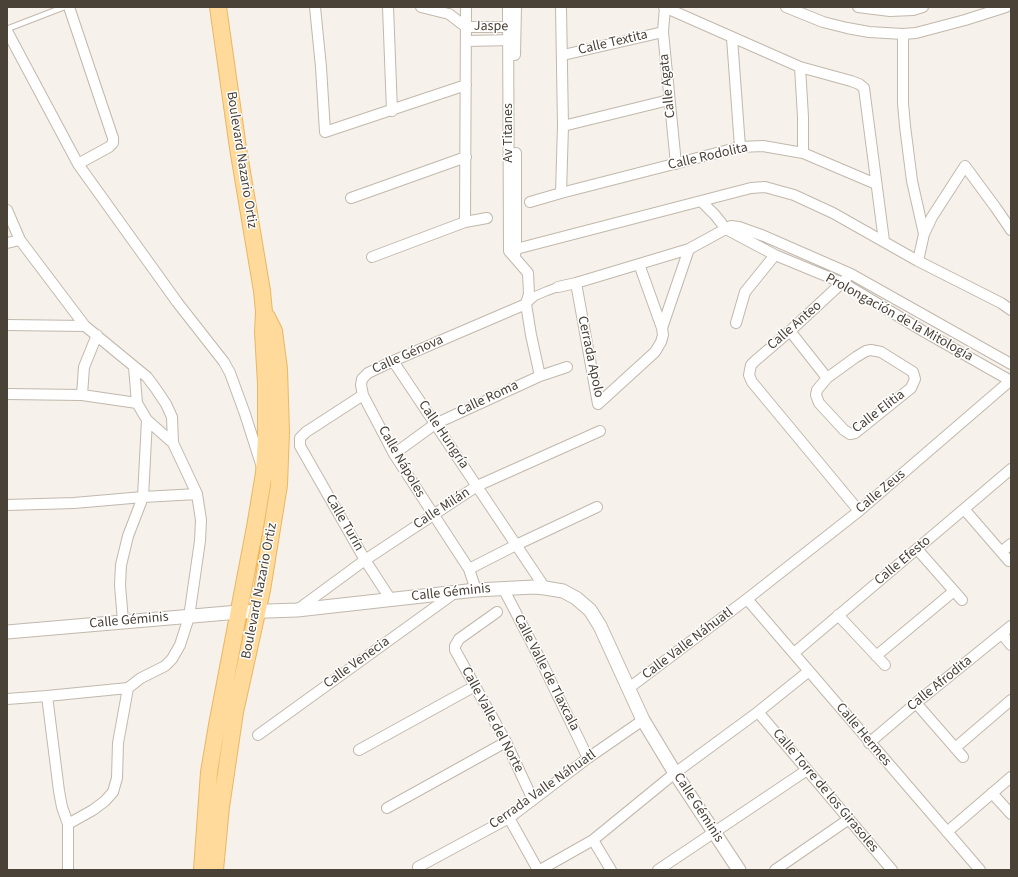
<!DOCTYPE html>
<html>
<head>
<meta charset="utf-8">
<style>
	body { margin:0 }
	#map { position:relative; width:1018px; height:877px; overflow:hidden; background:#f6f1ea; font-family:"Source Sans 3",sans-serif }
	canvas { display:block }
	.frame { position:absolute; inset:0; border:8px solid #4a4137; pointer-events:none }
</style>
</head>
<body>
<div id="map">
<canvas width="1018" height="877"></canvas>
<div class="frame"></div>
</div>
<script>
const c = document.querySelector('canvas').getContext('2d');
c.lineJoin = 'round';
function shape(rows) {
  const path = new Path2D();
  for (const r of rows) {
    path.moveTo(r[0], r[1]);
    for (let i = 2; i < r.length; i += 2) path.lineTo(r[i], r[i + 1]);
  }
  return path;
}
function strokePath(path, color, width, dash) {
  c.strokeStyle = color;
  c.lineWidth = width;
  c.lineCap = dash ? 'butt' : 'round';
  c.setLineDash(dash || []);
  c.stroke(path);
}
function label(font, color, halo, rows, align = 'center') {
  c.font = font + ' "Source Sans 3",sans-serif';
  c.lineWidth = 3;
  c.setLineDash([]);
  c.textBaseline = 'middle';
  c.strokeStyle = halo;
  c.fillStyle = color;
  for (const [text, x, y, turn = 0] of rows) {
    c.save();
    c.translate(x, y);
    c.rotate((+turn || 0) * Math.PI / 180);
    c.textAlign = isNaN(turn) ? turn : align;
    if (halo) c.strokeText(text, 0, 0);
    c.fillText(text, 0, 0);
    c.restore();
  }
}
const service = shape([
	[7,29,64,7]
]);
const pedestrian = shape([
	[526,304,535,296,547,291,558,287]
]);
const minor = shape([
	[69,7,113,138,113,143,109,147,78,164],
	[315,7,321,67,325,132,466,85],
	[388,7,392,111],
	[421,7,449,14,466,27,514,27],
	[508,7,509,251,528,273,529,294,526,304,531,335,540,376],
	[664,7,800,67,851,81,859,84,864,88,884,241],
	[665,7,663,32,676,164],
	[786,7,823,22,847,28,869,32,903,34,916,33,965,20,1006,7],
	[858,7,890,11,913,10,923,7],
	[7,31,78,164,177,302,224,362,230,373,245,414,261,464],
	[903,34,903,103,905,126,912,181,924,234],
	[732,38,740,147],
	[466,41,514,40],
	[515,55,516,7],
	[563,55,663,32],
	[800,67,803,117,803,153],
	[563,126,669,100],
	[561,193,563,126,561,7],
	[351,198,466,157],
	[701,201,715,215,726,229,775,255,843,283,923,331,1011,381],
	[530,202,561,193,740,147,763,146,803,153,876,184],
	[7,210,20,240,85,326,147,377,156,389,166,404,172,417,173,443],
	[465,222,466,7],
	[7,243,20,240],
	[516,249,751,188,765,187,794,195,833,213,918,261,1001,303,1011,310],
	[515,255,516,249,516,153],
	[372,257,465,222,487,218],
	[918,261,924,234,932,217,965,166,996,208,1011,230],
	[846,279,790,331,755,361,751,365,749,375,752,382,859,511],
	[576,283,598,404],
	[558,287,576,283,689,249,731,226,739,227,764,236,851,274,1011,364],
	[736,323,745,292,775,255],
	[7,325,85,326],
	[662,328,689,249],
	[790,331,827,378],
	[871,350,881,352,913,372,915,379,911,388,855,433,850,434,844,430,819,403,816,395,817,390,827,378,856,357,866,351,871,350],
	[393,361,545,588],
	[7,394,82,395,137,403,134,367],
	[82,395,84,367,97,335],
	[363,395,306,432,300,438,300,446,365,560,391,600],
	[598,404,655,352,661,342,663,335,662,328,639,264],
	[394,454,435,424,540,376,567,367],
	[7,505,74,503,143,497,197,494],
	[964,509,1009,561],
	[917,549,962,600],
	[1001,552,1011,544],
	[469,569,516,545,597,507],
	[503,588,541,661,588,758],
	[476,590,469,569,394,454,363,395,361,385,362,379,368,373,393,361,526,304],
	[747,599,980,870],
	[297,610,365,560,477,486,600,431],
	[497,612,459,639,455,646,455,650,506,742,533,800],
	[838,615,885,665],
	[123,621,120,585,121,565,128,536,143,497,147,420],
	[1002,634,1011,645],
	[794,653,964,509,1011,469],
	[876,656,954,591],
	[629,688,747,599,859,511,1011,380],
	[47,696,59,791,62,807,68,824,68,870],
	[7,699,47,696,128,688],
	[916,703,963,757],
	[758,712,892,870],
	[258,735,456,592],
	[869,743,916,703,1011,626],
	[955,748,1011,700],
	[359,750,475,686],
	[992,793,1011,814],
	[387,808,506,742],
	[509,818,538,870],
	[68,824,93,810,105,801,113,792,117,778,118,743,128,688,141,678,165,666,172,659,180,645,189,617,200,541,201,520,197,494,173,443,147,420,137,403],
	[947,832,1011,777],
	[593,840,611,870],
	[418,867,509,818,588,758,643,720],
	[540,870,593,840,675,773,758,712,809,671],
	[658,870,807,770],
	[775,870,849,819]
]);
const tertiary = shape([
	[7,632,239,612,297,610,476,590,534,587,545,588,563,591,576,598,590,610,600,626,643,720,675,773,739,870]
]);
const primary = shape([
	[202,870,209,772,217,725,255,527,264,473,266,437,266,384,263,332,264,312,262,291,238,148,218,7],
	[215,870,221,807,235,712,262,590,279,485,281,432,279,369,274,331,267,317]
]);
strokePath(service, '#c2b8ac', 7);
strokePath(pedestrian, '#c2b8ac', 10);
strokePath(minor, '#c2b8ac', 12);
strokePath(tertiary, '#c2b8ac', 15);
strokePath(primary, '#ebb762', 18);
strokePath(service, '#fff', 5);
strokePath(pedestrian, '#fff', 8);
strokePath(minor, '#fff', 10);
strokePath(tertiary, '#fff', 13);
strokePath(primary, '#ffda9a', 16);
label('14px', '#4a4137', '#fff', [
	["Jaspe",491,27,1],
	["Calle Textita",613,43,-13],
	["Calle Agata",668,86,-96],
	["Av Titanes",509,133,-90],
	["Calle Rodolita",708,157,-13],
	["Boulevard Nazario Ortiz",241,160,81],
	["Prolongación de la Mitología",899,318,29],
	["Calle Anteo",795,326,-41],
	["Calle Génova",408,355,-24],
	["Cerrada Apolo",590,357,78],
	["Calle Roma",488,399,-25],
	["Calle Elitia",879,412,-37],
	["Calle Hungría",443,435,56],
	["Calle Nápoles",401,462,60],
	["Calle Zeus",881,492,-40],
	["Calle Milán",442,509,-33],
	["Calle Turín",344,523,60],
	["Calle Efesto",903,561,-40],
	["Boulevard Nazario Ortiz",260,591,-79],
	["Calle Géminis",451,593,-6],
	["Calle Géminis",129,621,-5],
	["Calle Valle Náhuatl",688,644,-37],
	["Calle Venecia",357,663,-36],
	["Calle Valle de Tlaxcala",546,673,63],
	["Calle Afrodita",940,684,-39],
	["Calle Valle del Norte",492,720,62],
	["Calle Hermes",863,735,50],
	["Cerrada Valle Náhuatl",543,790,-35],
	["Calle Torre de los Girasoles",825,791,50],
	["Calle Géminis",698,808,57]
]);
</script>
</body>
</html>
